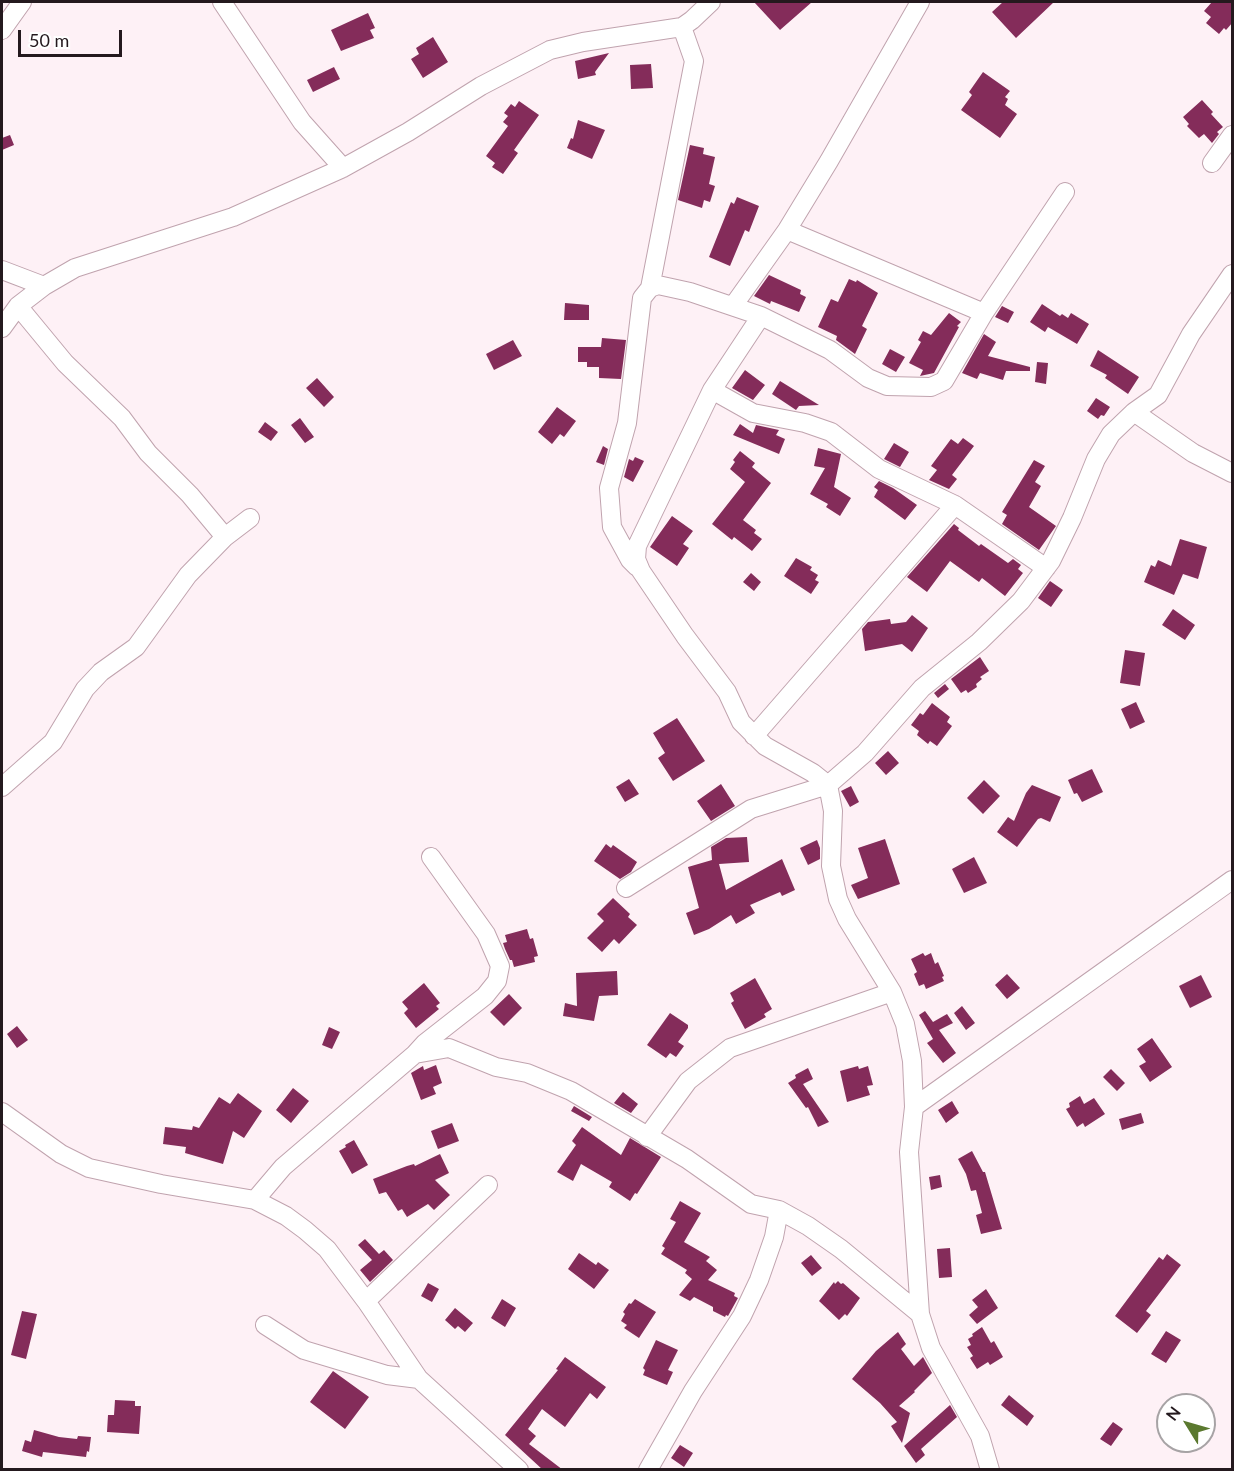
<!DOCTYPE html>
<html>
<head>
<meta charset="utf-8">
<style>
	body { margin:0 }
	#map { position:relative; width:1234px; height:1471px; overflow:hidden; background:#fef1f6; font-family:Lato,sans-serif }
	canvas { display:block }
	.frame { position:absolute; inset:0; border:3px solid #24191e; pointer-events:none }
	.north { position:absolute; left:1156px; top:1393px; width:60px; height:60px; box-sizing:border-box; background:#fff; border:2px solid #a7a3a5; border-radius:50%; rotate:307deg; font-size:16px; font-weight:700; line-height:24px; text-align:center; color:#24191e }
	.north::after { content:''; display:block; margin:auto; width:21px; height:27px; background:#5b792f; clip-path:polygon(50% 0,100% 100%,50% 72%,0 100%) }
	.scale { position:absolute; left:18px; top:30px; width:104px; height:27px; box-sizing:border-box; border:3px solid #24191e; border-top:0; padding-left:8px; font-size:18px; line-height:21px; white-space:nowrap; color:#24191e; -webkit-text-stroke:4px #fff; paint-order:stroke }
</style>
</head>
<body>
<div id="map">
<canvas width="1234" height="1471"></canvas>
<div class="frame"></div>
<div class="north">N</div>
<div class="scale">50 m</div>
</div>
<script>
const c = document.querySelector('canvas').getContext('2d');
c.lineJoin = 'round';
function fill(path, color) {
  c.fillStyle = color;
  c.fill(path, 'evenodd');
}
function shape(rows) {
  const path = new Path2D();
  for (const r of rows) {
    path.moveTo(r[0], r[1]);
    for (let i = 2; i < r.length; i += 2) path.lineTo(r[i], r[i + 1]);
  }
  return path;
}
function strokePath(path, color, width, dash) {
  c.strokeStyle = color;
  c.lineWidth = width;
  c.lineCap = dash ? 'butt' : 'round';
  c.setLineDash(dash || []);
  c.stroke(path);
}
fill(shape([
	[754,2,812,2,780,30],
	[1003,2,1054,2,1016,38,992,12],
	[1212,2,1229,2,1233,4,1233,22,1226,30,1224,28,1219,34,1206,23,1211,17,1204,11],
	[368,13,375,28,370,30,374,38,341,51,331,30],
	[433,37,448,62,423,78,411,59,419,54,416,48],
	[609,53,595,72,596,75,578,79,575,61],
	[651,64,653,88,631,89,630,65],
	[334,67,340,79,313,92,307,80],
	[983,72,1010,91,1005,97,1008,99,1005,105,1017,114,1000,138,961,110,972,95,969,92],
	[1202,100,1213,112,1211,114,1223,127,1217,132,1219,134,1212,143,1204,134,1199,138,1187,126,1189,124,1183,117],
	[519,101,539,115,514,150,518,153,503,174,492,167,495,163,486,156,508,126,503,122,508,116,504,113,511,104,515,107],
	[578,120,605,130,592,159,567,148,571,138,573,139],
	[10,135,14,145,2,150,2,138],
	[690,145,704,148,703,154,715,157,709,184,715,186,710,202,704,200,702,208,678,200],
	[737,197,759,206,749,232,745,230,730,266,709,257,731,202,734,204],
	[769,275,801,290,800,294,806,297,799,312,771,301,770,304,754,296],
	[849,279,856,282,857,280,878,293,862,326,867,329,855,354,836,340,837,336,818,327,831,299,838,302],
	[565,303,589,305,589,320,564,320],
	[1042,304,1060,316,1062,314,1068,318,1071,313,1089,324,1077,344,1048,327,1045,332,1030,322],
	[1002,306,1014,312,1008,323,995,317],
	[949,313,961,322,957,326,959,327,934,373,920,376,923,370,909,363,921,342,918,340,923,331,931,335],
	[984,334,996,342,988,356,1030,367,1030,371,1006,371,1003,380,980,373,977,379,962,373],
	[602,338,626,340,621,379,599,378,599,367,587,367,587,362,578,362,578,347,601,347],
	[513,340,522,356,494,370,486,354],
	[890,349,905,357,896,372,882,364],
	[1098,350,1139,377,1128,394,1105,378,1107,375,1090,366],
	[1037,362,1048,363,1046,384,1035,382],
	[745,370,765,385,753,400,732,388],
	[317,378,334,397,324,407,306,388],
	[780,381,819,405,799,406,796,410,772,394],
	[1096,398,1110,407,1104,416,1101,415,1098,419,1087,411],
	[557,407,576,421,564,437,560,434,552,444,538,432],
	[300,418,314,437,305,443,291,425],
	[265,422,278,432,271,441,258,432],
	[740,424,753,433,756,425,779,430,776,435,785,439,779,454,733,435],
	[963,438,974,446,952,475,957,479,949,489,929,480,937,470,931,466,951,439,958,444],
	[894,443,909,452,900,467,884,459],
	[603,446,608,449,604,465,596,462],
	[818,448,841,454,834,487,851,498,840,516,826,507,828,504,810,494,825,468,814,466],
	[740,451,755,463,752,467,771,483,743,520,756,530,754,533,762,539,752,551,734,537,732,540,712,524,745,482,730,469,735,462,733,460],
	[635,457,644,461,633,482,624,477,629,459,633,461],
	[1034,460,1045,466,1035,482,1041,486,1029,507,1056,526,1039,550,1002,524,1007,515,1002,512],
	[879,481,893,488,917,505,905,520,874,497,878,490,874,487],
	[672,516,693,531,683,544,689,548,677,566,650,547],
	[954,524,959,528,958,530,979,546,981,544,1008,563,1013,559,1021,565,1018,569,1023,573,1005,596,982,578,979,582,950,561,927,592,907,577],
	[1180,539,1207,547,1198,579,1183,574,1174,595,1144,582,1151,565,1155,567,1158,560,1171,566],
	[796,558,812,567,810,570,818,575,815,580,819,582,811,594,784,576],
	[751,573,761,582,754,591,743,582],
	[1050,581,1063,590,1051,607,1038,598],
	[1173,609,1195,625,1185,640,1162,625],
	[912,615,928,628,912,652,902,644,865,651,862,629,868,622,890,619,891,624,906,622],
	[1125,650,1145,653,1140,686,1120,683],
	[980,657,989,671,980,677,982,679,976,684,977,687,968,693,966,690,961,693,951,679],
	[945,684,949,689,938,698,934,693],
	[1136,702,1145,722,1130,729,1121,709],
	[932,703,950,717,947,722,952,726,937,746,930,741,928,744,917,735,919,731,911,725,920,713,923,715],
	[677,718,705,761,673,781,658,758,665,753,653,733],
	[888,751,899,763,886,775,875,763],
	[1092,769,1103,792,1082,802,1077,793,1074,794,1068,780],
	[629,779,639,794,625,802,616,787],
	[984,780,1000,796,983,814,967,798],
	[721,784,735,806,711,821,697,801],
	[1032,785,1061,797,1050,822,1041,818,1038,819,1017,847,997,832,1008,817,1014,821,1026,793],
	[851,786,859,802,850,807,841,791],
	[747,837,749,862,719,864,726,890,782,859,795,890,782,896,780,892,750,905,755,913,736,924,731,915,709,929,694,935,686,913,699,908,688,867,712,860,711,847,726,838],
	[885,839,900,884,858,899,851,885,868,878,858,848],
	[817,840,820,848,820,859,808,865,800,848],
	[606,844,611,848,613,845,637,862,631,872,620,879,594,861],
	[974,857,987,883,964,893,952,869],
	[613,898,630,914,628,917,637,925,619,944,614,939,602,952,587,938,604,921,597,914],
	[527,929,530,939,533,938,538,956,534,957,535,962,514,967,512,960,510,960,505,949,503,943,507,942,505,935],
	[923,953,925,956,931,953,935,964,938,962,944,976,942,977,944,981,926,989,924,984,919,986,914,974,917,972,911,959],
	[617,971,618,995,599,996,594,1021,563,1016,565,1003,577,1006,576,973],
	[1007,974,1020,988,1007,999,995,985],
	[1201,975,1212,997,1190,1008,1179,986],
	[755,978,772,1009,764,1014,766,1017,745,1029,731,1003,734,1001,730,993],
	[424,983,440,1003,436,1006,439,1009,416,1028,404,1013,408,1009,402,1002],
	[509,994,522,1008,504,1026,490,1012],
	[962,1006,975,1023,966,1030,954,1013],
	[925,1011,933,1022,947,1014,953,1023,939,1030,956,1053,943,1063,927,1043,933,1039,919,1015],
	[670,1013,688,1025,688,1028,678,1042,684,1046,676,1057,670,1053,666,1058,647,1045],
	[17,1026,28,1040,17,1048,7,1034],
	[329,1027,340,1032,332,1049,322,1045],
	[1152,1038,1172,1067,1150,1082,1139,1066,1146,1062,1137,1049],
	[436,1065,442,1083,433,1087,436,1094,421,1100,411,1073,423,1066,424,1070],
	[858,1066,859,1069,868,1066,873,1085,867,1086,870,1095,847,1102,840,1071],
	[808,1068,813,1079,803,1084,829,1122,818,1127,808,1107,806,1108,788,1083,796,1078,795,1075],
	[1111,1069,1125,1083,1117,1091,1103,1077],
	[293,1088,309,1101,291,1123,276,1110],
	[623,1092,638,1104,631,1113,614,1103],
	[238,1093,262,1111,244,1138,233,1131,223,1164,185,1153,186,1147,163,1144,165,1127,192,1130,193,1126,199,1128,219,1097,230,1104],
	[1080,1096,1084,1104,1094,1098,1105,1114,1085,1127,1083,1123,1077,1127,1066,1109,1070,1107,1069,1103],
	[952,1101,959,1113,946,1123,938,1110],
	[574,1106,592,1117,589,1121,571,1111],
	[1141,1113,1144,1123,1122,1130,1119,1119],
	[452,1123,459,1141,438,1149,431,1131],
	[582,1127,621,1155,630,1138,661,1157,637,1194,635,1193,630,1201,609,1187,612,1182,581,1164,573,1181,557,1172,576,1145,572,1141],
	[354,1140,368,1165,352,1174,339,1151,346,1147,345,1145],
	[972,1151,983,1172,985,1172,1002,1229,981,1234,976,1215,982,1213,976,1190,971,1191,966,1174,958,1159],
	[440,1154,449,1173,435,1180,450,1195,434,1210,428,1204,407,1217,402,1209,398,1211,386,1192,379,1194,373,1179,407,1166,414,1164,415,1166],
	[940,1175,942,1187,931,1190,929,1177],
	[680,1201,701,1213,684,1242,710,1257,706,1261,717,1270,708,1280,735,1293,734,1296,738,1298,728,1316,726,1315,725,1317,713,1311,713,1307,694,1297,690,1301,679,1295,692,1279,685,1273,687,1270,661,1254,665,1248,662,1246,676,1222,670,1219],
	[365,1239,379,1254,384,1250,393,1260,370,1282,360,1270,372,1260,358,1245],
	[950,1248,952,1277,939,1278,937,1249],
	[579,1253,596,1265,598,1262,609,1270,594,1289,568,1269],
	[1167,1254,1181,1265,1146,1311,1151,1315,1137,1333,1115,1316,1159,1257,1163,1260],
	[811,1255,822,1268,812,1276,801,1263],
	[838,1281,841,1284,843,1283,860,1298,847,1316,845,1314,839,1320,819,1301,834,1282,835,1284],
	[428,1283,439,1289,432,1302,421,1296],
	[986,1289,998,1308,977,1324,969,1315,978,1307,972,1300],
	[502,1299,516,1308,505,1327,491,1318],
	[635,1299,656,1312,639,1338,624,1328,627,1325,621,1321,625,1314,623,1312,629,1303,631,1304],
	[455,1308,473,1323,465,1332,458,1326,455,1329,445,1320],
	[22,1311,37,1314,26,1359,11,1355],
	[982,1327,991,1343,994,1341,1003,1357,990,1365,988,1362,977,1369,970,1358,973,1356,967,1347,971,1345,968,1339,973,1336,972,1334],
	[1166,1331,1181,1340,1166,1363,1151,1354],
	[898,1332,906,1344,901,1349,914,1366,923,1357,932,1373,914,1391,915,1392,899,1406,910,1413,902,1443,891,1426,897,1422,880,1403,852,1379,876,1351],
	[656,1340,678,1350,668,1370,673,1372,667,1385,643,1375,645,1370,643,1368],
	[565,1357,606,1387,597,1399,590,1393,565,1427,542,1409,528,1429,536,1436,529,1444,563,1470,543,1470,505,1435,558,1370,556,1369],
	[333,1371,369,1397,345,1429,310,1402],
	[1009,1395,1034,1416,1027,1426,1001,1405],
	[115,1400,135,1401,135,1406,141,1406,139,1434,107,1432,108,1415,114,1415],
	[950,1405,957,1417,921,1449,925,1455,916,1463,904,1446],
	[1113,1422,1123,1429,1111,1446,1100,1439],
	[34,1430,59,1437,77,1439,78,1436,91,1437,89,1452,87,1451,86,1457,43,1452,42,1457,22,1451,25,1440,31,1442],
	[680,1445,693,1453,684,1467,671,1458]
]), '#842c5a');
const minor = shape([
	[222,2,302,122,343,168],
	[2,30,22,2],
	[1212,163,1232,135],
	[787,230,984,313],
	[2,270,44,286],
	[650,288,694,61,682,27],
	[18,306,65,363,122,418,148,453,190,495,225,537],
	[733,306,787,230,829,161,920,2],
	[761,316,712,390,637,546,636,559,641,571,685,636,727,692,741,722,765,746,813,773,828,785,833,811,831,866,838,899,847,919,892,992,905,1024,912,1061,914,1107,909,1152,920,1314,931,1348,980,1436,990,1470],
	[2,328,18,306,44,286,75,268,233,217,343,168,408,132,481,86,550,50,583,42,682,27,692,20,711,2],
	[712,390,753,413,805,423,831,432,879,469,955,505,1046,568],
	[1134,412,1193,453,1232,473],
	[637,567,630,560,612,527,609,488,627,423,642,298,650,288,658,285,690,292,761,316,830,350,868,378,887,386,931,387,944,381,984,313,1065,192],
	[754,736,955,505],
	[2,787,53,742,85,689,101,672,136,647,188,575,225,537,250,518],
	[626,888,751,809,828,785,865,753,922,688,979,642,1021,601,1051,561,1072,518,1096,459,1111,434,1134,412,1158,395,1191,334,1232,274],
	[415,1054,425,1043,485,996,497,981,500,966,486,934,431,857],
	[914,1107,1232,880],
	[2,1112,61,1154,89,1168,161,1184,255,1200,286,1216,305,1230,327,1249,366,1301,419,1379,519,1470],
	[647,1137,688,1081,730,1048,892,992],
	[255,1200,283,1167,415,1054,449,1048,496,1067,527,1073,571,1091,687,1159,751,1204,779,1210,808,1226,841,1249,920,1314],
	[366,1301,488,1185],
	[265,1325,304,1350,387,1375,419,1379],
	[648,1470,693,1391,742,1316,759,1280,774,1237,779,1210]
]);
strokePath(minor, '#c0a3ae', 20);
strokePath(minor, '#fff', 18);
</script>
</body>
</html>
